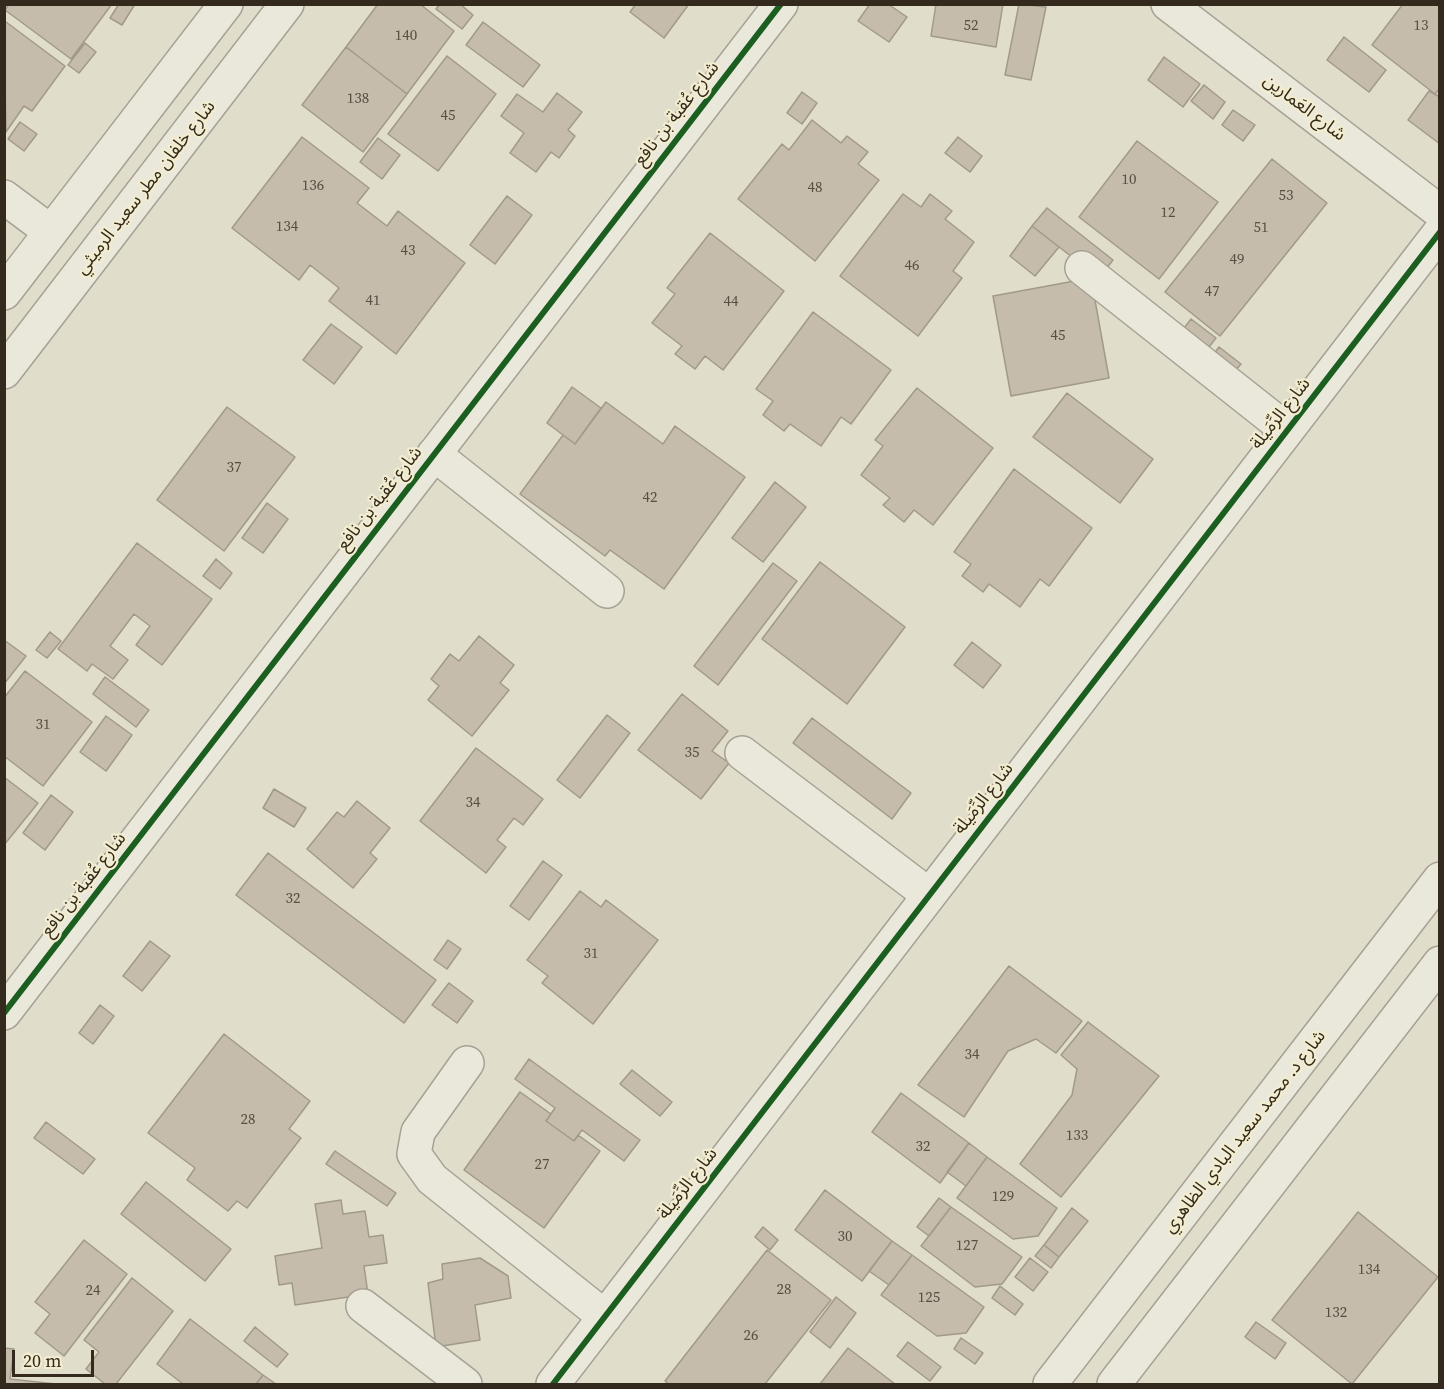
<!DOCTYPE html>
<html>
<head>
<meta charset="utf-8">
<style>
	body { margin:0 }
	#map { position:relative; width:1444px; height:1389px; overflow:hidden; background:#e1ddcb; font-family:"Source Serif 4",serif }
	canvas { display:block }
	.frame { position:absolute; inset:0; border:6px solid #332a1d; pointer-events:none }
	.scale { position:absolute; left:12px; top:1350px; width:82px; height:27px; box-sizing:border-box; border:3px solid #332a1d; border-top:0; padding-left:8px; font-size:18px; line-height:21px; white-space:nowrap; color:#332a1d; -webkit-text-stroke:4px #f3edd0; paint-order:stroke }
</style>
</head>
<body>
<div id="map">
<canvas width="1444" height="1389"></canvas>
<div class="frame"></div>
<div class="scale">20 m</div>
</div>
<script>
const c = document.querySelector('canvas').getContext('2d');
c.lineJoin = 'round';
function fill(path, color) {
  c.fillStyle = color;
  c.fill(path, 'evenodd');
}
function shape(rows) {
  const path = new Path2D();
  for (const r of rows) {
    path.moveTo(r[0], r[1]);
    for (let i = 2; i < r.length; i += 2) path.lineTo(r[i], r[i + 1]);
  }
  return path;
}
function strokePath(path, color, width, dash) {
  c.strokeStyle = color;
  c.lineWidth = width;
  c.lineCap = dash ? 'butt' : 'round';
  c.setLineDash(dash || []);
  c.stroke(path);
}
function label(font, color, halo, rows, align = 'center') {
  c.font = font + ' "Source Serif 4","Noto Sans Arabic",serif';
  c.lineWidth = 4.5;
  c.setLineDash([]);
  c.textBaseline = 'middle';
  c.strokeStyle = halo;
  c.fillStyle = color;
  for (const [text, x, y, turn = 0] of rows) {
    c.save();
    c.translate(x, y);
    c.rotate((+turn || 0) * Math.PI / 180);
    c.textAlign = isNaN(turn) ? turn : align;
    if (halo) c.strokeText(text, 0, 0);
    c.fillText(text, 0, 0);
    c.restore();
  }
}
const building = shape([
	[9,4,112,4,71,59,5,10,9,4],
	[119,4,135,4,122,25,110,18,119,4],
	[378,4,420,4,454,31,407,94,346,47,378,4],
	[440,4,460,4,473,15,462,29,436,9,440,4],
	[636,4,689,4,664,38,630,12,636,4],
	[870,4,888,4,907,17,889,42,858,21,870,4],
	[936,4,1003,4,996,47,931,36,936,4],
	[1019,4,1046,7,1031,80,1005,75,1019,4],
	[1403,4,1440,4,1440,88,1435,94,1372,45,1403,4],
	[6,22,65,66,32,111,24,106,6,132,4,24,6,22],
	[483,22,540,65,523,87,466,45,483,22],
	[1344,37,1386,70,1369,92,1327,60,1344,37],
	[85,43,96,52,79,73,68,65,85,43],
	[346,47,407,94,363,152,302,105,346,47],
	[447,56,496,94,438,171,388,134,447,56],
	[1164,57,1200,84,1183,107,1148,80,1164,57],
	[1204,85,1225,102,1213,119,1191,101,1204,85],
	[1429,91,1440,97,1440,144,1408,120,1429,91],
	[802,92,817,103,802,124,787,113,802,92],
	[557,93,582,112,568,130,575,136,559,158,551,152,536,172,510,153,524,133,501,116,517,94,543,112,557,93],
	[1233,110,1255,125,1243,141,1222,125,1233,110],
	[812,120,841,143,847,136,868,152,858,164,879,180,815,261,738,199,782,144,789,150,812,120],
	[20,122,37,134,24,151,8,139,20,122],
	[302,137,369,188,357,203,387,226,398,211,465,263,396,354,329,301,339,288,310,265,299,280,232,228,302,137],
	[958,137,982,156,970,172,945,153,958,137],
	[378,138,400,155,382,179,360,162,378,138],
	[1137,141,1218,202,1159,279,1079,217,1137,141],
	[1272,159,1327,203,1220,336,1165,292,1272,159],
	[903,194,921,207,930,194,952,211,945,219,974,242,953,271,962,278,918,336,840,276,903,194],
	[507,196,532,215,495,264,470,245,507,196],
	[1047,208,1113,260,1099,278,1032,226,1047,208],
	[1032,226,1059,247,1035,276,1010,256,1032,226],
	[710,233,784,291,723,370,705,356,695,369,675,354,682,346,652,323,675,294,667,288,710,233],
	[1091,278,1109,378,1011,396,993,296,1091,278],
	[813,312,891,370,851,424,841,417,821,446,790,424,784,431,763,415,773,401,756,389,813,312],
	[1191,319,1216,338,1202,356,1178,336,1191,319],
	[331,324,362,347,334,384,303,360,331,324],
	[1219,347,1241,364,1231,376,1210,359,1219,347],
	[572,387,601,408,575,444,547,423,572,387],
	[917,388,993,448,933,525,914,510,904,522,883,505,890,498,861,475,883,446,875,440,917,388],
	[1067,393,1153,459,1120,503,1033,437,1067,393],
	[606,402,663,444,675,426,745,477,664,589,610,550,605,556,520,494,563,435,575,444,606,402],
	[227,407,295,457,224,551,157,500,227,407],
	[1014,469,1092,528,1049,586,1040,579,1020,607,989,584,983,592,962,576,971,564,954,552,1014,469],
	[775,482,806,507,763,562,732,538,775,482],
	[267,503,288,519,263,553,242,538,267,503],
	[137,543,212,599,162,665,136,645,150,626,134,614,110,646,128,660,113,679,92,664,87,671,58,649,137,543],
	[216,559,232,573,220,589,203,576,216,559],
	[820,562,905,627,847,704,762,639,820,562],
	[773,563,797,581,718,685,694,666,773,563],
	[50,632,61,641,47,658,36,650,50,632],
	[479,636,514,665,500,683,509,690,472,736,428,700,439,686,431,679,450,654,459,661,479,636],
	[4,640,26,656,4,684,4,640],
	[972,642,1001,665,983,688,954,665,972,642],
	[25,671,92,722,43,786,4,756,4,698,25,671],
	[105,677,149,710,136,727,93,694,105,677],
	[682,694,728,731,712,751,729,763,701,799,638,750,682,694],
	[607,715,630,733,580,798,557,780,607,715],
	[106,716,132,735,106,771,80,752,106,716],
	[812,718,911,793,892,819,793,743,812,718],
	[476,748,543,799,523,825,514,818,497,840,506,847,486,873,420,821,476,748],
	[4,777,38,803,4,845,4,777],
	[274,789,306,808,294,827,263,808,274,789],
	[51,795,73,812,45,850,23,833,51,795],
	[357,801,390,828,370,853,377,859,353,888,307,849,337,812,344,817,357,801],
	[268,853,436,980,404,1023,236,895,268,853],
	[543,861,562,875,529,920,510,906,543,861],
	[580,891,601,907,606,900,658,940,593,1024,542,983,548,976,527,960,580,891],
	[448,940,461,949,447,969,434,960,448,940],
	[150,941,170,956,142,991,123,976,150,941],
	[1009,966,1082,1021,1056,1053,1036,1039,1008,1051,964,1117,918,1085,1009,966],
	[449,983,473,1001,457,1023,432,1005,449,983],
	[100,1005,114,1016,93,1044,79,1033,100,1005],
	[1088,1022,1159,1076,1061,1197,1020,1164,1072,1095,1077,1069,1061,1055,1088,1022],
	[224,1034,310,1101,289,1129,301,1138,247,1208,237,1201,228,1211,187,1180,195,1168,148,1133,224,1034],
	[529,1059,640,1140,624,1161,582,1130,574,1141,546,1121,555,1108,515,1079,529,1059],
	[632,1070,672,1102,660,1116,620,1084,632,1070],
	[520,1092,551,1114,546,1121,574,1141,578,1135,600,1151,544,1228,464,1170,520,1092],
	[901,1093,969,1143,940,1183,872,1132,901,1093],
	[46,1122,95,1159,83,1174,34,1138,46,1122],
	[969,1143,987,1157,966,1186,947,1172,969,1143],
	[335,1151,396,1193,387,1206,326,1164,335,1151],
	[987,1157,1057,1208,1038,1236,1013,1239,957,1198,987,1157],
	[146,1182,231,1249,205,1281,121,1214,146,1182],
	[825,1190,892,1241,862,1281,795,1230,825,1190],
	[939,1198,951,1207,929,1236,917,1227,939,1198],
	[341,1200,343,1214,365,1211,369,1237,383,1235,387,1263,364,1266,368,1294,295,1305,292,1283,279,1285,275,1256,322,1248,315,1204,341,1200],
	[951,1207,1022,1257,1002,1284,975,1287,921,1246,951,1207],
	[1072,1208,1088,1221,1059,1257,1044,1245,1072,1208],
	[1358,1212,1438,1277,1352,1384,1272,1320,1358,1212],
	[763,1227,778,1240,770,1250,755,1237,763,1227],
	[84,1240,127,1274,64,1356,35,1333,50,1314,35,1302,84,1240],
	[892,1241,912,1255,889,1285,869,1271,892,1241],
	[1044,1245,1059,1257,1051,1268,1035,1256,1044,1245],
	[767,1250,831,1300,765,1384,669,1384,665,1381,767,1250],
	[912,1255,984,1307,966,1333,937,1336,881,1295,912,1255],
	[480,1258,508,1276,511,1298,475,1305,480,1340,436,1347,428,1283,443,1279,442,1264,480,1258],
	[1030,1258,1048,1272,1033,1291,1015,1277,1030,1258],
	[132,1278,173,1311,116,1384,105,1384,86,1369,99,1352,84,1340,132,1278],
	[1000,1286,1023,1304,1015,1315,992,1298,1000,1286],
	[836,1297,856,1313,830,1348,810,1332,836,1297],
	[190,1319,263,1375,256,1384,183,1384,157,1364,190,1319],
	[1256,1322,1286,1343,1275,1359,1245,1337,1256,1322],
	[255,1327,288,1354,277,1367,244,1341,255,1327],
	[961,1338,983,1353,975,1364,954,1349,961,1338],
	[908,1342,941,1367,930,1381,897,1356,908,1342],
	[4,1348,14,1349,10,1379,56,1384,4,1384,4,1348],
	[848,1348,895,1384,820,1384,848,1348],
	[263,1375,276,1384,256,1384,263,1375]
]);
fill(building, '#c5bcac');
strokePath(building, '#a1998a', 1.5);
const minor = shape([
	[1168,4,1440,212],
	[4,197,51,232],
	[1082,268,1287,430],
	[4,293,226,4],
	[4,372,287,4],
	[434,454,607,591],
	[742,753,929,895],
	[4,1013,781,4],
	[467,1063,418,1132,414,1154,432,1179,605,1317],
	[363,1306,465,1384],
	[553,1384,1440,232],
	[1050,1384,1440,879],
	[1114,1384,1440,963]
]);
strokePath(minor, '#a6a194', 36);
strokePath(minor, '#eae7db', 33);
strokePath(shape([
	[4,1013,781,4],
	[553,1384,1440,232]
]), '#1b5e20', 6);
label('15px', '#584e41', null, [
	["52",971,26],
	["13",1421,26],
	["140",406,36],
	["138",358,99],
	["45",448,116],
	["10",1129,180],
	["136",313,186],
	["48",815,188],
	["53",1286,196],
	["12",1168,213],
	["134",287,227],
	["51",1261,228],
	["43",408,251],
	["49",1237,260],
	["46",912,266],
	["47",1212,292],
	["41",373,301],
	["44",731,302],
	["45",1058,336],
	["37",234,468],
	["42",650,498],
	["31",43,725],
	["35",692,753],
	["34",473,803],
	["32",293,899],
	["31",591,954],
	["34",972,1055],
	["28",248,1120],
	["133",1077,1136],
	["32",923,1147],
	["27",542,1165],
	["129",1003,1197],
	["30",845,1237],
	["127",967,1246],
	["134",1369,1270],
	["28",784,1290],
	["24",93,1291],
	["125",929,1298],
	["132",1336,1313],
	["26",751,1336]
]);
label('18px', '#332a1d', '#f3edd0', [
	["شارع العَمارين",1304,108,37],
	["شارع عُقبة بن نافع",677,114,-52],
	["شارع خلفان مطر سعيد الرميثي",146,188,-52],
	["شارع الرِّمَيلة",1281,414,-52],
	["شارع عُقبة بن نافع",380,499,-52],
	["شارع الرِّمَيلة",984,799,-52],
	["شارع عُقبة بن نافع",84,885,-52],
	["شارع د. محمد سعيد البادي الظاهري",1245,1132,-52],
	["شارع الرِّمَيلة",688,1184,-52]
]);
</script>
</body>
</html>
